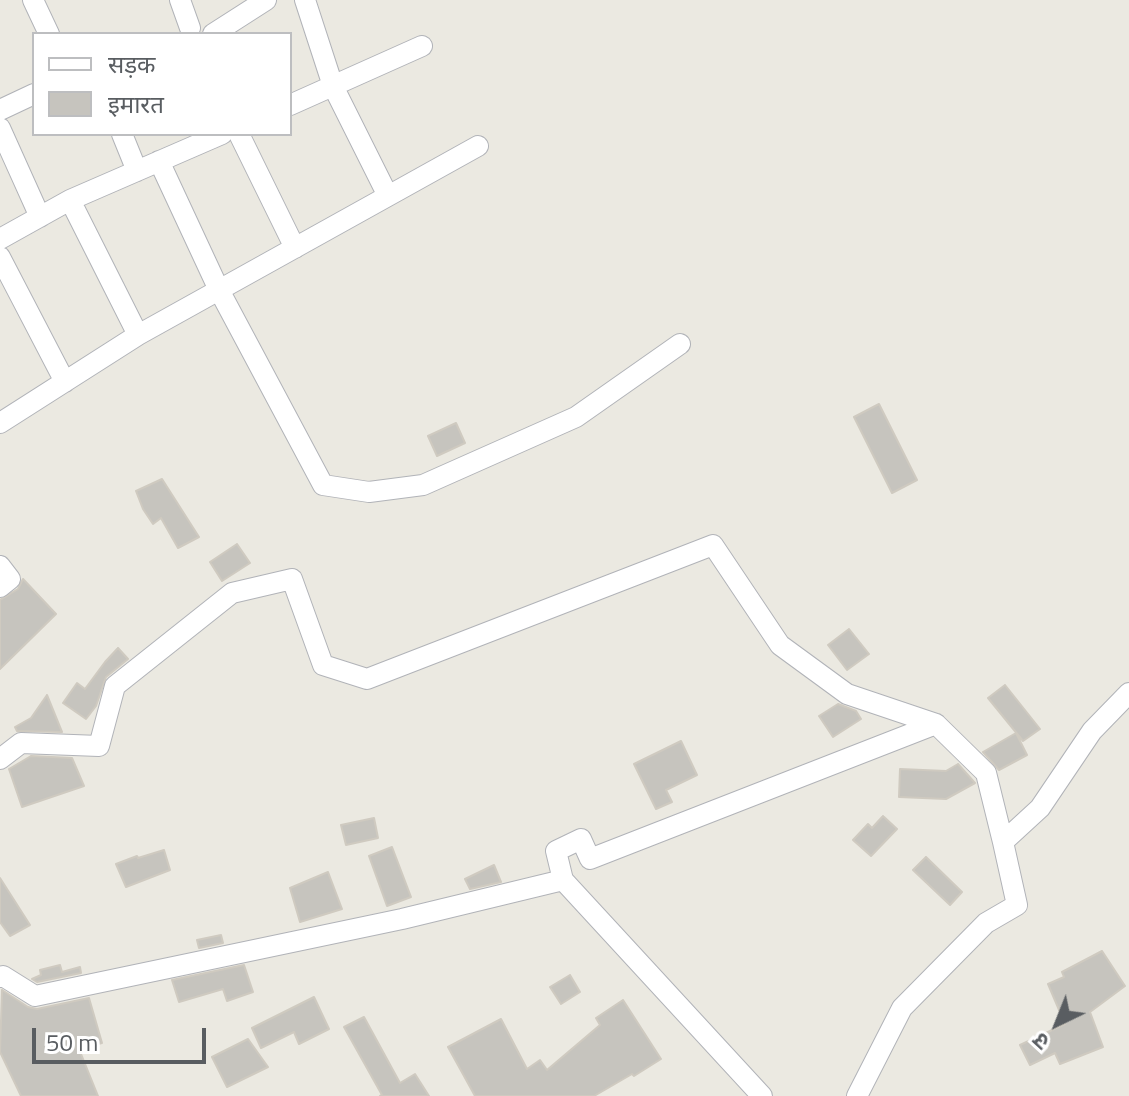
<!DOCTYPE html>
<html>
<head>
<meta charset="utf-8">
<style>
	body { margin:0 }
	#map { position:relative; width:1129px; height:1096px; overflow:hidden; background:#ebe9e1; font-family:"Titillium Web","Noto Sans Devanagari",sans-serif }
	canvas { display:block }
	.legend { position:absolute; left:32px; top:32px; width:260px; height:104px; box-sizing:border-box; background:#fff; border:2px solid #bdbec0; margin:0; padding:10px 14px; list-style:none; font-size:24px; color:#595d61 }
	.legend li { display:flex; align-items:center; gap:16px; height:40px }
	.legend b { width:40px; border:2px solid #bdbec0 }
	.north { position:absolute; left:1017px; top:984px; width:80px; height:80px; -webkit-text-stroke:6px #fff; paint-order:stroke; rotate:223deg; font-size:22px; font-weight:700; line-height:32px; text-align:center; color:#595d61 }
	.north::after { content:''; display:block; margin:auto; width:28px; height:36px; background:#595d61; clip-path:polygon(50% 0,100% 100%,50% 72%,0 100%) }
	.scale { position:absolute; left:32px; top:1028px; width:174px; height:36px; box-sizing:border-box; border:4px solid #595d61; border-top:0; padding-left:10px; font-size:24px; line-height:28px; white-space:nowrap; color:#595d61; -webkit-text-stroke:6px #fff; paint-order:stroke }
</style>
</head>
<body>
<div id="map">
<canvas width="1129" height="1096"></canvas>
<ul class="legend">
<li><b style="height:10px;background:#fff"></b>सड़क</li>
<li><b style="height:22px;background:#c6c4be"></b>इमारत</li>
</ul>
<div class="north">उ</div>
<div class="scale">50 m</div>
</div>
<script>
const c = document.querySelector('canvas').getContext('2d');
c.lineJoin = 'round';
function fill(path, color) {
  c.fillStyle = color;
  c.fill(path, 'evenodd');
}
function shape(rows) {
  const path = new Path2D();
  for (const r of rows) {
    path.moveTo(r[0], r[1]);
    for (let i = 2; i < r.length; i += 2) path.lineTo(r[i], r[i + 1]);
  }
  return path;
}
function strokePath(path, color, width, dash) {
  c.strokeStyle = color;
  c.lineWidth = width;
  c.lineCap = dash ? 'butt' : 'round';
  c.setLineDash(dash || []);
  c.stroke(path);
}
const building = shape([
	[879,404,917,480,892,493,854,417,879,404],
	[456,423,465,443,437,456,428,436,456,423],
	[162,479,199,537,178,548,161,518,153,524,143,509,136,491,162,479],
	[237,544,250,563,222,581,210,562,237,544],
	[23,579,56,614,0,669,0,600,18,589,23,579],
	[849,629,869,654,847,670,828,645,849,629],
	[118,648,128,659,106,677,96,706,86,719,63,703,77,683,85,689,105,662,118,648],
	[1005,685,1040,729,1023,741,988,698,1005,685],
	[47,695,62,732,17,731,15,727,31,718,47,695],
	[838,704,856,711,861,719,833,737,819,716,838,704],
	[1016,733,1027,755,999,770,983,752,1016,733],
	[681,741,697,775,666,790,672,802,656,809,634,764,681,741],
	[31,756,72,758,84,786,22,807,9,769,31,756],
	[958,764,975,783,946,799,899,797,900,769,946,771,958,764],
	[883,816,897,829,871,856,853,840,868,824,872,828,883,816],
	[374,818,378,838,346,845,341,825,374,818],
	[392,847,411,897,387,906,369,856,392,847],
	[164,850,170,870,126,887,116,864,137,856,138,858,164,850],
	[926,857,962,892,950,905,913,870,926,857],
	[494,865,501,882,470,889,465,879,494,865],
	[328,872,342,909,300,922,290,888,328,872],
	[0,878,30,925,10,936,0,922,0,878],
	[221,935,223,943,199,948,197,940,221,935],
	[1102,951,1125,986,1090,1012,1103,1047,1060,1064,1055,1053,1030,1065,1020,1045,1065,1024,1048,984,1064,977,1062,972,1102,951],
	[60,965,62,972,80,967,81,973,37,982,32,979,41,975,40,970,60,965],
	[244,965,253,992,227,1001,223,989,179,1002,172,980,244,965],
	[570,975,580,992,561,1004,550,987,570,975],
	[2,990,28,1007,37,1009,89,998,102,1043,79,1049,98,1096,21,1096,0,1052,2,990],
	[314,997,329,1029,299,1044,294,1032,261,1048,252,1028,314,997],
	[623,1000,661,1059,634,1076,632,1074,594,1096,475,1096,448,1047,501,1019,527,1069,540,1060,547,1070,600,1025,596,1018,623,1000],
	[364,1017,400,1083,415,1074,429,1096,380,1096,382,1095,344,1027,364,1017],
	[248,1039,268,1067,227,1087,212,1057,248,1039]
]);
fill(building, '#c6c4be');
strokePath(building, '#cfcac0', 2);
const street = shape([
	[33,0,49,34],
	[180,0,190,28],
	[305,0,333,86,388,196],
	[213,34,266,0],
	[290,105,422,46],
	[0,110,34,94],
	[0,128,40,217],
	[122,134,137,171],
	[239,134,295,248],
	[159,161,219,290,323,485,369,492,423,485,576,417,680,344],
	[0,239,70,200,222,134],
	[0,257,65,382],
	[138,335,478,146],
	[0,423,138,335,70,200],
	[0,566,10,579,0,587],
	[0,759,21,743,99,746,115,686,232,593,292,579,323,665,367,679,713,545,780,645,847,694,936,724],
	[0,977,3,976,35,996,402,919,563,880],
	[762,1096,563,880,556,851,581,839,590,859,936,724,986,773,1003,842],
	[857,1096,902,1008,986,923,1017,905,1003,842,1040,808,1092,731,1129,693]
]);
strokePath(street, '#b1b3b8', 22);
strokePath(street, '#fff', 20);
</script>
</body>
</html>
